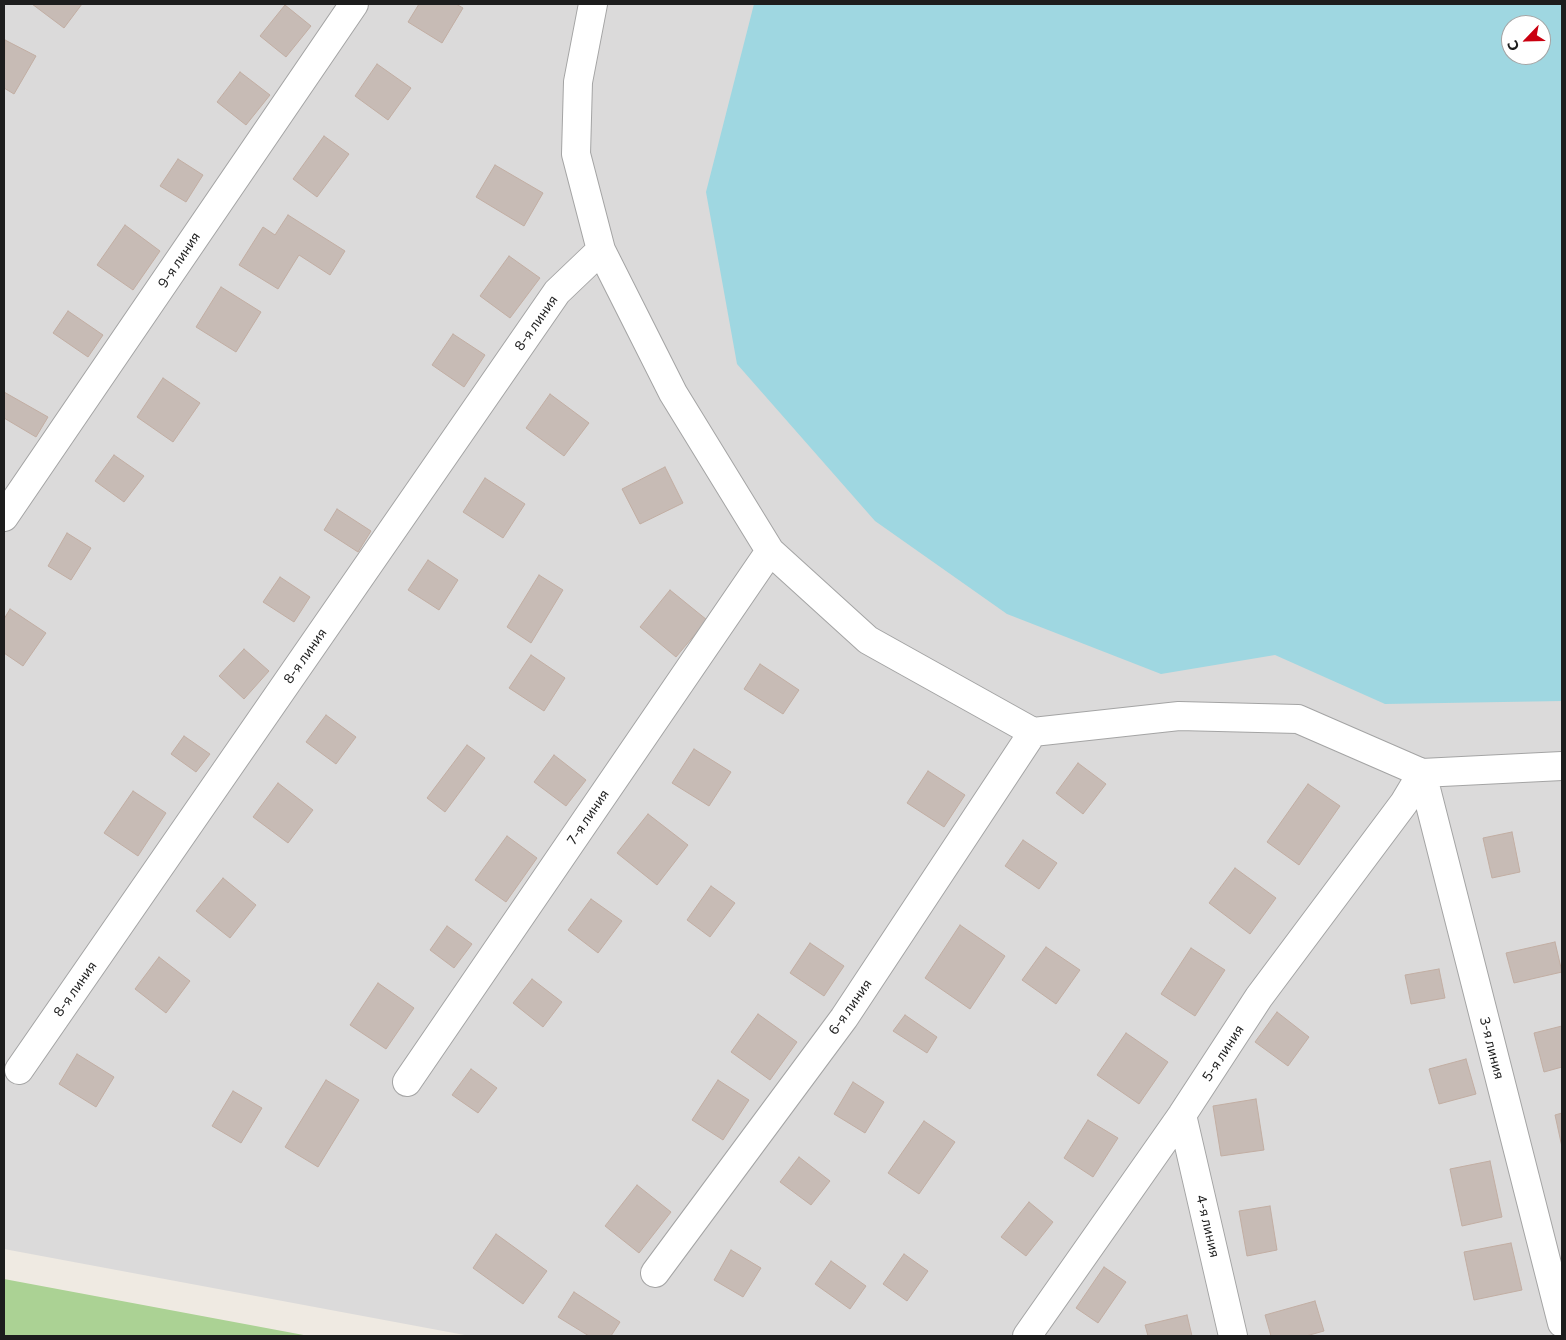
<!DOCTYPE html>
<html>
<head>
<meta charset="utf-8">
<style>
	body { margin:0 }
	#map { position:relative; width:1566px; height:1340px; overflow:hidden; background:#efeae2; font-family:Commissioner,sans-serif }
	canvas { display:block }
	.frame { position:absolute; inset:0; border:5px solid #1d1d1d; pointer-events:none }
	.north { position:absolute; left:1501px; top:15px; width:50px; height:50px; box-sizing:border-box; background:#fff; border:1px solid #a5a5a5; border-radius:50%; rotate:246deg; font-size:14px; font-weight:700; line-height:20px; text-align:center; color:#1d1d1d }
	.north::after { content:''; display:block; margin:auto; width:18px; height:22px; background:#ca0010; clip-path:polygon(50% 0,100% 100%,50% 72%,0 100%) }
</style>
</head>
<body>
<div id="map">
<canvas width="1566" height="1340"></canvas>
<div class="frame"></div>
<div class="north">С</div>
</div>
<script>
const c = document.querySelector('canvas').getContext('2d');
c.lineJoin = 'round';
function fill(path, color) {
  c.fillStyle = color;
  c.fill(path, 'evenodd');
}
function shape(rows) {
  const path = new Path2D();
  for (const r of rows) {
    path.moveTo(r[0], r[1]);
    for (let i = 2; i < r.length; i += 2) path.lineTo(r[i], r[i + 1]);
  }
  return path;
}
function strokePath(path, color, width, dash) {
  c.strokeStyle = color;
  c.lineWidth = width;
  c.lineCap = dash ? 'butt' : 'round';
  c.setLineDash(dash || []);
  c.stroke(path);
}
function label(font, color, halo, rows, align = 'center') {
  c.font = font + ' Commissioner,sans-serif';
  c.lineWidth = 4;
  c.setLineDash([]);
  c.textBaseline = 'middle';
  c.strokeStyle = halo;
  c.fillStyle = color;
  for (const [text, x, y, turn = 0] of rows) {
    c.save();
    c.translate(x, y);
    c.rotate((+turn || 0) * Math.PI / 180);
    c.textAlign = isNaN(turn) ? turn : align;
    if (halo) c.strokeText(text, 0, 0);
    c.fillText(text, 0, 0);
    c.restore();
  }
}
fill(shape([
	[4,4,1562,4,1562,1336,470,1336,4,1249],
	[1511,25,1541,25,1541,55,1511,55]
]), '#dbdada');
fill(shape([
	[4,1279,309,1336,4,1336]
]), '#abd294');
fill(shape([
	[754,4,1562,4,1562,701,1385,704,1275,655,1161,674,1007,614,875,521,737,364,706,192],
	[1511,25,1541,25,1541,55,1511,55]
]), '#9fd7e1');
const building = shape([
	[32,4,82,4,64,28,32,4],
	[419,4,456,4,463,8,442,43,408,22,419,4],
	[285,5,311,26,286,57,260,36,285,5],
	[5,40,36,56,14,94,4,88,5,40],
	[377,64,411,88,388,120,355,96,377,64],
	[240,72,270,95,246,125,217,102,240,72],
	[324,136,349,154,317,197,293,179,324,136],
	[178,159,203,175,186,202,160,186,178,159],
	[495,165,543,193,524,226,476,197,495,165],
	[288,215,345,251,330,275,299,255,278,289,239,265,263,227,275,235,288,215],
	[125,225,160,251,133,290,97,265,125,225],
	[509,256,540,278,510,318,480,296,509,256],
	[221,287,261,312,236,352,196,327,221,287],
	[68,311,103,335,88,357,53,333,68,311],
	[453,334,485,355,464,387,432,365,453,334],
	[163,378,200,403,173,442,137,417,163,378],
	[4,392,48,417,36,437,4,418,4,392],
	[550,394,589,423,564,456,526,428,550,394],
	[114,455,144,476,124,502,95,481,114,455],
	[665,467,683,503,640,524,622,489,665,467],
	[485,478,525,504,503,538,463,512,485,478],
	[337,509,371,531,358,552,324,530,337,509],
	[67,533,91,548,71,580,48,566,67,533],
	[428,560,458,580,439,610,408,590,428,560],
	[539,575,563,590,531,643,507,627,539,575],
	[280,577,310,597,294,622,263,602,280,577],
	[670,590,707,620,676,657,640,627,670,590],
	[10,609,46,633,23,666,4,653,4,619,10,609],
	[244,649,269,671,244,699,219,676,244,649],
	[531,655,565,678,544,711,509,688,531,655],
	[760,664,799,690,783,714,744,689,760,664],
	[326,715,356,737,336,764,306,742,326,715],
	[184,736,210,754,196,772,171,754,184,736],
	[467,745,485,758,445,812,427,798,467,745],
	[694,749,731,772,709,806,672,783,694,749],
	[554,755,586,780,566,806,534,782,554,755],
	[1078,763,1106,784,1083,814,1056,793,1078,763],
	[928,771,965,795,944,827,907,803,928,771],
	[278,783,313,810,288,843,253,817,278,783],
	[1308,784,1340,806,1299,865,1267,842,1308,784],
	[133,791,166,813,138,856,104,833,133,791],
	[648,814,688,845,657,885,617,853,648,814],
	[1512,832,1520,872,1492,878,1483,838,1512,832],
	[507,836,537,858,506,902,475,880,507,836],
	[1023,840,1057,863,1039,889,1005,866,1023,840],
	[1235,868,1276,898,1250,934,1209,903,1235,868],
	[223,878,256,905,230,938,196,911,223,878],
	[711,886,735,903,710,937,687,920,711,886],
	[591,899,622,921,598,953,568,930,591,899],
	[960,925,1005,956,970,1009,925,978,960,925],
	[447,926,472,944,454,968,430,950,447,926],
	[1555,942,1562,972,1514,983,1506,953,1555,942],
	[810,943,844,966,824,996,790,973,810,943],
	[1046,947,1080,970,1056,1004,1022,980,1046,947],
	[1191,948,1225,970,1195,1016,1161,994,1191,948],
	[159,957,190,981,166,1013,135,989,159,957],
	[1439,969,1445,998,1411,1004,1405,975,1439,969],
	[532,979,562,1002,543,1027,513,1003,532,979],
	[378,983,414,1008,386,1049,350,1025,378,983],
	[1277,1012,1309,1037,1288,1066,1255,1042,1277,1012],
	[758,1014,797,1042,770,1080,731,1052,758,1014],
	[905,1015,937,1037,927,1053,893,1031,905,1015],
	[1562,1026,1562,1067,1544,1072,1534,1033,1562,1026],
	[1126,1033,1168,1062,1139,1104,1097,1075,1126,1033],
	[77,1054,114,1077,96,1107,59,1084,77,1054],
	[1466,1059,1476,1094,1439,1104,1429,1069,1466,1059],
	[471,1069,497,1088,478,1113,452,1095,471,1069],
	[326,1080,359,1100,318,1167,285,1147,326,1080],
	[718,1080,749,1100,723,1140,692,1120,718,1080],
	[853,1082,884,1102,865,1133,834,1114,853,1082],
	[233,1091,262,1108,241,1143,212,1126,233,1091],
	[1256,1099,1264,1150,1221,1156,1213,1106,1256,1099],
	[1562,1113,1562,1147,1555,1115,1562,1113],
	[1088,1120,1118,1138,1093,1177,1064,1158,1088,1120],
	[924,1121,955,1142,919,1194,888,1173,924,1121],
	[799,1157,830,1181,811,1205,780,1182,799,1157],
	[1490,1161,1502,1217,1462,1226,1450,1169,1490,1161],
	[637,1185,671,1212,639,1253,605,1226,637,1185],
	[1029,1202,1053,1222,1026,1256,1001,1237,1029,1202],
	[1270,1206,1277,1250,1247,1256,1239,1211,1270,1206],
	[496,1234,547,1271,523,1304,473,1268,496,1234],
	[1511,1243,1522,1290,1474,1300,1464,1252,1511,1243],
	[731,1250,761,1268,743,1297,714,1280,731,1250],
	[904,1254,928,1271,907,1301,883,1284,904,1254],
	[831,1261,866,1286,850,1309,815,1284,831,1261],
	[1104,1267,1126,1282,1098,1323,1076,1308,1104,1267],
	[574,1292,620,1322,611,1336,589,1336,558,1317,574,1292],
	[1315,1301,1324,1331,1306,1336,1271,1336,1265,1315,1315,1301],
	[1187,1315,1192,1336,1148,1336,1145,1325,1187,1315]
]);
fill(building, '#c7bbb5');
strokePath(building, '#c2aea3', 1);
const minor = shape([
	[593,4,578,82,576,154,601,250,673,393,770,551,868,640,1033,732,1179,716,1298,719,1422,773,1562,766],
	[4,517,354,4],
	[1422,773,1562,1323],
	[19,1070,557,292,601,250],
	[407,1082,770,551],
	[1182,1115,1233,1336],
	[655,1273,844,1018,1033,732],
	[1027,1336,1182,1115,1259,997,1404,803,1422,773]
]);
strokePath(minor, '#a4a4a4', 30);
strokePath(minor, '#fff', 28);
label('14px', '#1d1d1d', '#fff', [
	["9-я линия",179,260,-56],
	["8-я линия",536,323,-55],
	["8-я линия",305,656,-55],
	["7-я линия",588,817,-56],
	["8-я линия",75,989,-55],
	["6-я линия",850,1007,-55],
	["3-я линия",1492,1048,76],
	["5-я линия",1223,1053,-57],
	["4-я линия",1208,1226,77]
]);
</script>
</body>
</html>
